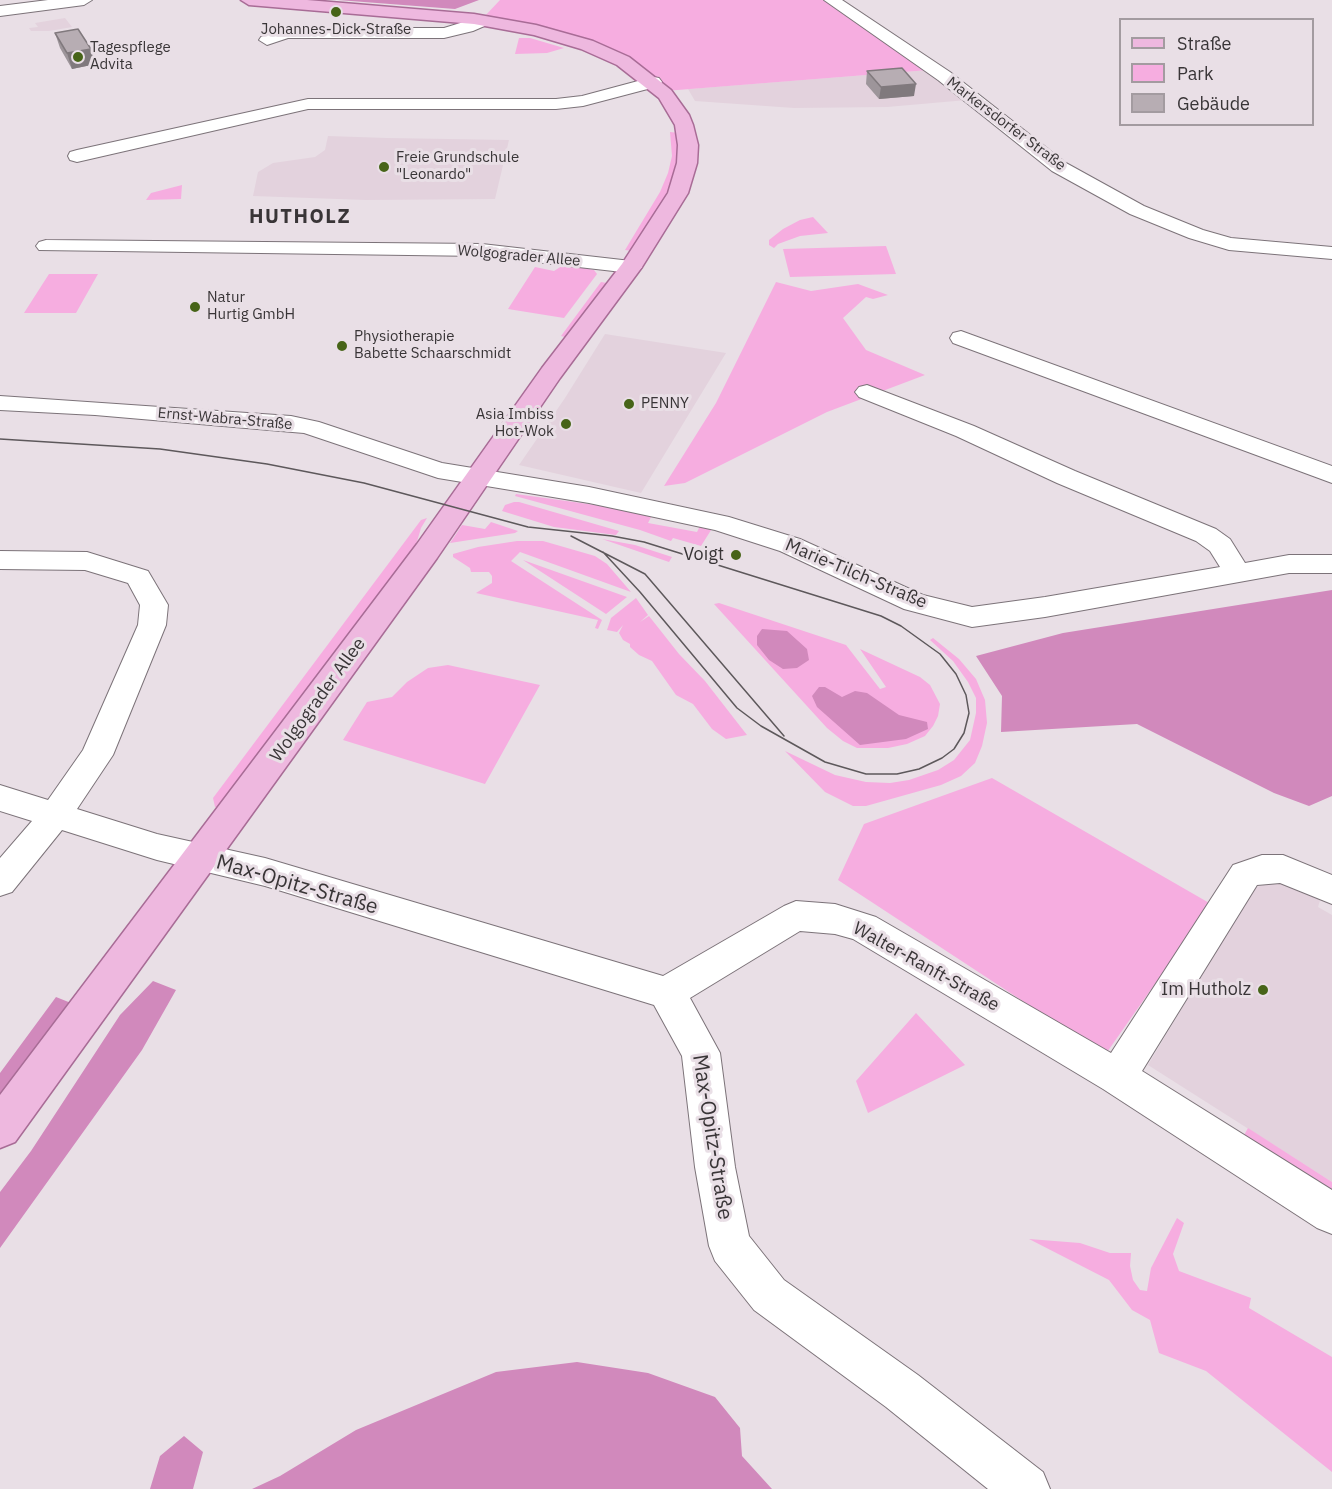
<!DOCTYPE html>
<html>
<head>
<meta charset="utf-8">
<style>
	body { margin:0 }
	#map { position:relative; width:1332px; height:1489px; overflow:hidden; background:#e9dfe6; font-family:"IBM Plex Sans",sans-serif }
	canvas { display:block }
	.legend { position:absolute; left:1119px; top:18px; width:195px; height:108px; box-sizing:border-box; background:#e9dfe6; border:2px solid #a39ba0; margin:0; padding:8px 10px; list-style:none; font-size:18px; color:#393537 }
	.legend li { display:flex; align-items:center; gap:12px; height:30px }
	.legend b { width:30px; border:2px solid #a39ba0 }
</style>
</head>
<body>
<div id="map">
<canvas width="1332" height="1489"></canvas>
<ul class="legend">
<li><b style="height:8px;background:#eeb8df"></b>Straße</li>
<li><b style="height:16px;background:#f6ade0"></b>Park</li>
<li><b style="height:16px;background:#b7adb3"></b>Gebäude</li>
</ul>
</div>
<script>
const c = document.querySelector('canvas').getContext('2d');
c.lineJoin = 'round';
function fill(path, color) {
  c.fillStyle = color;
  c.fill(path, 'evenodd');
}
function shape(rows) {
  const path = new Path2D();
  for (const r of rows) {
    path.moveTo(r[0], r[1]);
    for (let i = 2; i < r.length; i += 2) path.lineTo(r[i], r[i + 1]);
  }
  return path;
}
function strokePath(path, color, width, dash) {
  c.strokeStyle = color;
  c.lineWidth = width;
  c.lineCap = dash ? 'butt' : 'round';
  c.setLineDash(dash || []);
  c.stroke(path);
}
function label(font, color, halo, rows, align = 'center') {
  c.font = font + ' "IBM Plex Sans",sans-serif';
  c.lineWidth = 6;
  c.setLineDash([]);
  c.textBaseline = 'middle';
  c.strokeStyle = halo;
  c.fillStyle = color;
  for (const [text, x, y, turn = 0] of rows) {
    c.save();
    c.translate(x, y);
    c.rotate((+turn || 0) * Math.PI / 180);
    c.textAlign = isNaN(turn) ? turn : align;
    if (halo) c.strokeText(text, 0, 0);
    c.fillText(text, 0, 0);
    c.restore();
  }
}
fill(shape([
	[65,18,72,27,49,31,31,31,29,28,38,27,35,23],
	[929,70,967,100,887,107,794,108,695,101,688,89],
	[328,136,387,138,509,140,495,199,366,200,253,196,258,172,273,163,315,157,325,150],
	[605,334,726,353,641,493,519,465,565,398],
	[1275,881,1321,897,1318,907,1332,915,1332,1182,1148,1065,1254,888]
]), '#e3d2dd');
fill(shape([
	[500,0,824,0,853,16,929,70,665,91,622,56,484,17],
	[519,38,530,38,564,48,547,53,515,54],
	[670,132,679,133,680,155,670,188,659,210,632,251,625,250,660,192,668,173,672,156],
	[182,185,181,199,146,200,151,193],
	[813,217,828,233,800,236,778,244,774,248,769,245,769,240,783,229,800,220],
	[886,246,896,274,790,277,783,249],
	[565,264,594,270,597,274,564,318,508,309,535,267,554,271],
	[49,274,98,274,76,313,24,313],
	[601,282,607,283,568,338,561,336],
	[776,282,811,291,858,284,888,295,873,299,866,297,843,318,866,350,925,375,827,412,685,483,664,486,716,403],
	[516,494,653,513,648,523,697,532,701,524,713,527,701,546,673,538,671,541,640,530,515,496],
	[514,502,519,502,619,531,616,535,554,527,502,511,505,505],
	[427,518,421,528,416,545,383,591,222,809,215,807,213,798,421,520],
	[491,522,518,531,515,533,450,543,462,525,485,529],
	[602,539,635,545,672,557,669,562],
	[517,541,543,541,595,556,607,564,631,592,520,552,511,561,602,620,598,629,595,628,598,620,476,593,492,583,492,576,489,572,471,572,470,568,453,557,453,554,478,547],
	[523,560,627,597,606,614],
	[636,598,648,615,640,622,649,616,679,654,705,681,747,735,726,739,712,729,693,704,676,695,652,661,639,655,630,647,630,644,623,640,619,633,623,625,617,632,607,630,611,618],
	[719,603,846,645,880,689,886,687,860,649,920,677,930,685,940,704,938,716,933,726,925,736,907,744,888,748,857,748,843,741,827,728,714,604],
	[933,638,959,659,976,679,985,700,987,723,982,746,975,763,961,776,941,785,866,806,853,806,825,792,785,751,835,775,866,782,890,783,909,780,938,770,954,760,970,740,976,713,976,698,968,682,953,661,930,640],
	[448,665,540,685,485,784,343,740,367,702,392,697,407,682,428,668],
	[992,778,1211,904,1105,1055,838,880,864,824],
	[916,1013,965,1065,868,1113,856,1081],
	[1248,1128,1332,1182,1332,1191,1237,1148],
	[1177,1218,1184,1223,1173,1254,1179,1271,1251,1298,1249,1308,1332,1357,1332,1472,1206,1371,1159,1353,1150,1320,1132,1310,1109,1280,1029,1239,1080,1243,1110,1253,1131,1253,1130,1266,1133,1280,1140,1290,1147,1291,1151,1268]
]), '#f6ade0');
fill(shape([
	[338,0,479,0,455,9],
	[1332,590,1332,796,1309,806,1274,793,1137,724,1001,732,1002,696,976,656,1063,633],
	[762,629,787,631,807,649,809,660,797,668,783,669,769,660,757,645,757,636],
	[819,687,825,687,842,697,855,691,867,693,899,715,927,722,928,729,906,739,860,745,817,707,812,696],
	[153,981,176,990,142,1050,0,1248,0,1192,31,1151,120,1015],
	[56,997,76,1005,0,1106,0,1073],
	[577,1362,648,1373,715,1397,740,1428,742,1456,772,1489,252,1489,280,1476,356,1430,496,1372],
	[184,1436,203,1452,193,1489,150,1489,160,1456]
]), '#d189bc');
const minor = shape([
	[48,0,92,0,84,5,0,16,0,6,48,0],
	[824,0,842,0,950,72,1066,163,1144,206,1203,230,1231,238,1332,247,1332,259,1229,250,1189,238,1130,214,1052,171,938,80,824,0],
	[483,16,491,21,489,24,473,31,444,38,288,38,267,45,259,40,261,37,286,28,444,28,483,16],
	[653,77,659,78,662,82,659,86,583,106,556,109,308,109,77,162,70,160,68,156,70,152,77,150,308,99,556,99,582,96,653,77],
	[46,240,482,244,631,261,638,263,642,267,638,271,631,273,482,256,39,250,36,246,39,242,46,240],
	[961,331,1332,466,1332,483,953,343,950,338,953,333,961,331],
	[867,385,974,426,1075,471,1216,529,1230,539,1245,563,1289,555,1332,555,1332,573,1289,573,1045,617,972,627,904,609,780,551,715,530,589,503,438,478,304,433,95,415,0,410,0,396,291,416,319,422,442,463,589,487,729,517,800,539,923,595,972,607,1045,597,1220,567,1210,551,1196,541,1057,483,956,436,859,397,855,392,859,387,867,385],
	[0,551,87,552,148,571,168,605,166,625,113,755,77,809,157,834,265,858,663,976,784,906,796,901,835,904,876,917,1111,1053,1233,865,1262,855,1283,855,1332,875,1332,904,1280,883,1257,885,1142,1071,1332,1190,1332,1234,1317,1228,1103,1089,853,939,835,934,800,931,690,998,720,1053,735,1167,749,1236,784,1280,918,1375,1043,1472,1050,1489,988,1489,886,1407,754,1310,715,1261,709,1246,695,1167,682,1056,654,1005,265,886,157,860,62,830,12,892,0,896,0,858,32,821,0,811,0,785,48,800,83,750,138,625,140,605,128,583,85,570,0,569,0,551]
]);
const major = shape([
	[241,0,307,0,474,14,536,25,593,41,629,57,671,90,689,115,693,125,698,145,697,163,688,193,642,267,560,378,437,558,15,1142,0,1148,0,1095,417,544,542,368,622,264,668,193,677,163,678,145,675,125,659,98,617,65,581,49,534,35,474,24,249,5,241,0]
]);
strokePath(minor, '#7c7379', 2);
strokePath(major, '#a86c96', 3);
fill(minor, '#fff');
fill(major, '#eeb8df');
strokePath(shape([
	[0,439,160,449,267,464,364,483,528,527,612,536,644,542,881,616,901,626,940,654,956,674,966,695,969,713,964,733,954,749,942,758,919,769,897,774,866,774,825,762,761,726,737,708,640,592,603,552],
	[571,536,645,574,784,736]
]), '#5d585b', 1.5);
fill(shape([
	[55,33,96,64,72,69,60,48],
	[867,71,914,96,879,99,866,84]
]), '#9d959a');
fill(shape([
	[91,49,96,64,72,69,67,53],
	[916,84,914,96,879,99,881,87]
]), '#80797d');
const building = shape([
	[78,29,91,49,67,53,55,33,78,29],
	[902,68,916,84,881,87,867,71,902,68]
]);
fill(building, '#b7adb3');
strokePath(building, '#80797d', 1.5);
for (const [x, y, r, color] of [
	[336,12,6,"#476418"],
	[78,57,6,"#476418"],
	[384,167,6,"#476418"],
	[195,307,6,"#476418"],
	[342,346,6,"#476418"],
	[629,404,6,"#476418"],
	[566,424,6,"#476418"],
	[736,555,6,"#476418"],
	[1263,990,6,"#476418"]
]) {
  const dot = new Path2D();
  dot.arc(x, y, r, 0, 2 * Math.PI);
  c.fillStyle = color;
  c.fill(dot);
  strokePath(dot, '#e9dfe6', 2);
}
label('15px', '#393537', '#e9dfe6', [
	["Johannes-Dick-Straße",336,30,"center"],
	["Tagespflege",90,48],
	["Advita",90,65],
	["Freie Grundschule",396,158],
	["\"Leonardo\"",396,175],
	["Natur",207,298],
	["Hurtig GmbH",207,315],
	["Physiotherapie",354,337],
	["Babette Schaarschmidt",354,354],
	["PENNY",641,404],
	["Asia Imbiss",554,415,"right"],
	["Hot-Wok",554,432,"right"]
], 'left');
label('15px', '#393537', '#e9dfe6', [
	["Markersdorfer Straße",1006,124,37],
	["Wolgograder Allee",519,256,5],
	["Ernst-Wabra-Straße",225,419,5]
]);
label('18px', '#393537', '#e9dfe6', [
	["Voigt",724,555],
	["Im Hutholz",1251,990]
], 'right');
label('18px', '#393537', '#e9dfe6', [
	["Marie-Tilch-Straße",856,574,23],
	["Wolgograder Allee",318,700,-54],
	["Walter-Ranft-Straße",926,967,29]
]);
c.letterSpacing = '1.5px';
label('bold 20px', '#393537', '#e9dfe6', [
	["HUTHOLZ",300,217]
]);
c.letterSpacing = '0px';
label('21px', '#393537', '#e9dfe6', [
	["Max-Opitz-Straße",297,885,16],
	["Max-Opitz-Straße",712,1137,81]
]);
</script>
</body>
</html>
